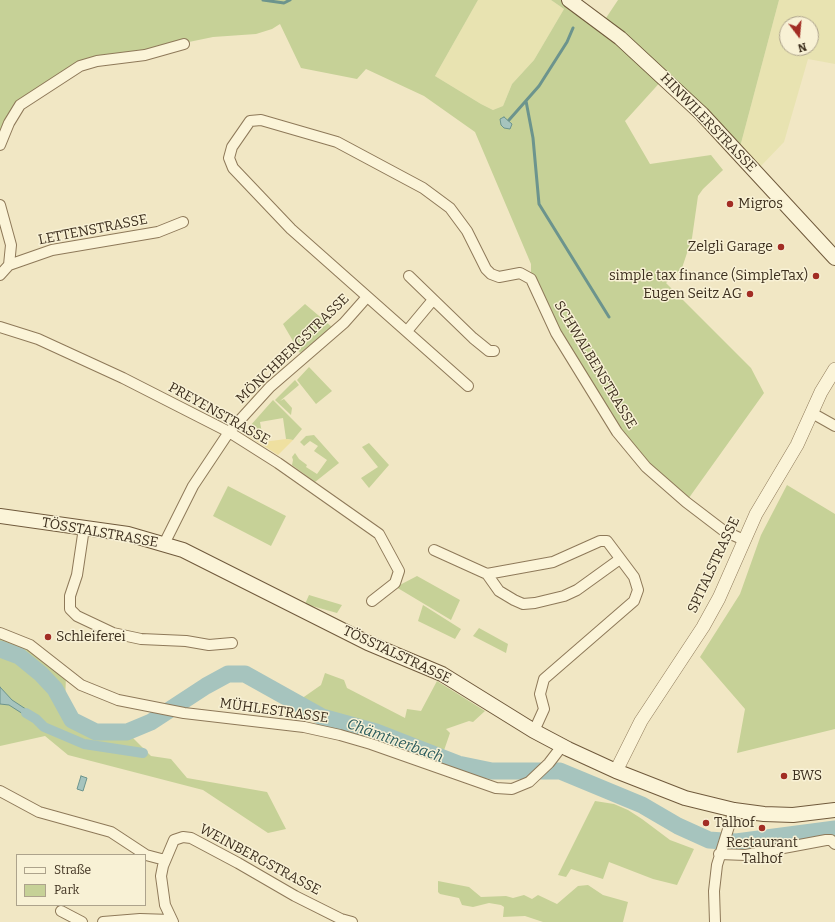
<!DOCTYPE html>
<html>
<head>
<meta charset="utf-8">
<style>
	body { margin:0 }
	#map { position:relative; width:835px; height:922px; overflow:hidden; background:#f1e7c4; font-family:Bitter,serif }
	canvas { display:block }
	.legend { position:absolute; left:16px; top:854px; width:130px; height:52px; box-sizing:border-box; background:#f8f1d5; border:1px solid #ada38c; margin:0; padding:5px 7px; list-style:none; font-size:12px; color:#3d2f1e }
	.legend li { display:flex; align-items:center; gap:8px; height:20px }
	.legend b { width:20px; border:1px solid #ada38c }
	.north { position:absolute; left:779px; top:16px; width:40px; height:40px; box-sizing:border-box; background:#f8f1d5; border:1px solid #ada38c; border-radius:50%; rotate:164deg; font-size:11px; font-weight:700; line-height:16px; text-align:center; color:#3d2f1e }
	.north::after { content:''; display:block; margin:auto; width:14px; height:18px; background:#a22d24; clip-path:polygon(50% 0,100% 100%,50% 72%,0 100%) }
</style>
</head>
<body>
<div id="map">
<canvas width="835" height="922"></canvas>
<ul class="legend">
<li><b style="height:5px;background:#fbf4d8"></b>Straße</li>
<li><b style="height:11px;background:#c6d197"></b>Park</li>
</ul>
<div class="north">N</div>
</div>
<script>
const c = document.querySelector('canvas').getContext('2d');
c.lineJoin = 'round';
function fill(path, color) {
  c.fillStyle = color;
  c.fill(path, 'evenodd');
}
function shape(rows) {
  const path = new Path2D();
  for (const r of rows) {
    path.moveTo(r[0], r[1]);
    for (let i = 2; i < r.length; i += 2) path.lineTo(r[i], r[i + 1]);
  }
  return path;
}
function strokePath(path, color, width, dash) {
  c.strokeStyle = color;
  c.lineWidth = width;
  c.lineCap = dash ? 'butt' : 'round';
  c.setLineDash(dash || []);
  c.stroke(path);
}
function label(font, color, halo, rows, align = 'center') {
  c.font = font + ' Bitter,serif';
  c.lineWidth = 3;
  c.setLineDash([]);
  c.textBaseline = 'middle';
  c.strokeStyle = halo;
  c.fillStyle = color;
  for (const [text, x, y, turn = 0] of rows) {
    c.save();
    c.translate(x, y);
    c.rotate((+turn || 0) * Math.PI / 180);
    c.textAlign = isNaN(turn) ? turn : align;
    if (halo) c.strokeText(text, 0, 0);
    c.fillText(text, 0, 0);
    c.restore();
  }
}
fill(shape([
	[478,0,551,0,564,9,534,60,512,84,503,106,493,110,481,104,435,76],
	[779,0,835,0,835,64,808,59,784,142,760,167,740,147],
	[787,24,811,24,811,48,787,48]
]), '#e8e3b1');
fill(shape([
	[0,0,478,0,435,76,481,104,493,110,503,106,512,84,534,60,564,9,551,0,569,0,602,24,618,0,779,0,740,147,664,78,625,121,650,164,711,155,723,170,703,189,698,196,692,238,682,268,666,283,751,368,764,393,686,502,617,432,531,279,531,264,475,132,424,96,366,69,357,79,301,68,280,24,272,29,256,34,213,37,97,61,20,105,0,144],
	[305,304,332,327,300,353,283,324],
	[309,367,332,391,316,404,297,380],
	[295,380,299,385,280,401,284,399,292,408,291,415,275,400],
	[273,400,302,429,293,440,286,439,283,418,260,422,262,433,250,426],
	[314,435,339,463,315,482,292,465,293,460,292,457,295,453,299,459,307,465,306,467,317,474,327,460,314,451,318,446,310,441,304,446,300,442,306,436],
	[369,443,389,465,369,488,361,478,378,467,362,447],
	[787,485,835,514,835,729,737,753,745,709,700,657,740,594,761,535],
	[228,486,286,516,271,546,213,516],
	[417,576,460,600,451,620,396,587],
	[309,595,342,605,337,613,305,604],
	[423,605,461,629,455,639,418,621],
	[479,628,508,644,506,653,473,636],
	[0,633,5,634,66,675,65,705,72,720,96,732,127,732,151,756,171,759,187,778,267,792,286,829,268,833,203,790,68,755,45,736,0,746],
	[325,673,344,680,347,688,405,718,407,709,421,711,437,681,485,711,473,722,469,721,446,729,450,733,440,762,352,732,313,722,315,710,301,699,321,685],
	[595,801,614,804,628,810,642,819,670,840,694,849,677,885,653,879,609,862,603,879,571,869,566,877,558,875],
	[438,881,469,887,481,897,506,896,513,898,524,895,532,899,538,895,557,904,578,886,588,885,603,895,628,902,623,922,543,922,525,916,503,917,504,907,501,905,489,903,473,907,462,905,459,898,440,894,438,892]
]), '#c6d197');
fill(shape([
	[250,426,262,433,263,442,286,439,293,440,278,455,250,437,248,432]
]), '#efe0a0');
const water = shape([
	[504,117,512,124,510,129,504,128,501,125,500,119,504,117],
	[0,687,12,700,38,717,34,721,9,705,0,704,0,687],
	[81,776,87,778,83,791,77,789,81,776]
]);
fill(water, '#a6c4be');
strokePath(water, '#6c948d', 1);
strokePath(shape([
	[263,0,284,3,290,0],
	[526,101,533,138,539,204,609,317],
	[509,120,539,86,567,42,573,28]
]), '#6c948d', 3);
strokePath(shape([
	[26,713,36,719,44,727,84,744,143,753]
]), '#a6c4be', 10);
strokePath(shape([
	[0,649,19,656,41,674,55,689,72,720,96,732,127,732,151,722,206,686,228,674,245,674,322,717,376,732,458,764,492,771,560,771,642,805,678,826,709,840,736,842,835,829]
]), '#a6c4be', 17);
const minor = shape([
	[0,145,9,123,20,105,80,66,97,61,145,55,184,44],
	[0,205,11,245,9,265,0,275],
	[9,265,52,250,158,232,183,222],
	[409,276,473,338,489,351,494,351],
	[0,327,38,339,123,378,229,432,278,463,379,534,399,571,395,583,372,601],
	[407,331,432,301],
	[468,386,291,229,233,168,229,158,232,147,250,121,261,120,337,142,423,188,450,208,467,231,486,269,491,274,499,277,520,273,531,279,556,333,617,432,646,467,686,502,724,531,744,540],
	[812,413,835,426],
	[84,528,77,575,70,596,70,609,77,616,113,633,141,639,186,641,209,645,232,643],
	[164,544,193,486,229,432,270,387,344,323,367,297],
	[434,550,487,574,553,562,600,541,607,541,634,577,638,590,634,601,544,679,540,694,544,709,534,731],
	[487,574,499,591,514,600,523,604,535,603,564,596,577,590,620,559],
	[0,633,30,645,81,685,118,700,184,713,304,727,340,735,371,744,496,788,512,789,529,782,549,763,562,746],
	[0,791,39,812,111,832,146,855,165,860],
	[719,854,746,855,826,840,831,840,835,844],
	[61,911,82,922],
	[103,922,140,919,171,920],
	[173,922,165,905,161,876,163,866,174,840,183,837,191,838,238,863,295,896,341,919,352,922],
	[715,922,714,891,717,865,734,810]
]);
const tertiary = shape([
	[616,771,641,721,703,627,719,598,756,514,797,445,821,392,835,369]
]);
const secondary = shape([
	[569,0,620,38,702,114,835,258],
	[0,516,128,534,183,550,368,643,442,674,534,731,568,749,616,771,685,798,734,810,764,814,793,815,835,810]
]);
strokePath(minor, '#8e7959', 12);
strokePath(tertiary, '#8e7959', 14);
strokePath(secondary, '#705a3c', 16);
strokePath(minor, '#fbf4d8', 10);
strokePath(tertiary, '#fbf4d8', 13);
strokePath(secondary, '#fbf4d8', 14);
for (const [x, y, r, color] of [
	[730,204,4,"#a22d24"],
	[781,247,4,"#a22d24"],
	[816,276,4,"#a22d24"],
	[750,294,4,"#a22d24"],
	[48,637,4,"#a22d24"],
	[784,776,4,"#a22d24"],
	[706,823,4,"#a22d24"],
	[762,828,4,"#a22d24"]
]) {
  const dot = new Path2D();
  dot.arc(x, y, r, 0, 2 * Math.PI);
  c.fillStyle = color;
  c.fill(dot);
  strokePath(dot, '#f8f1d5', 1.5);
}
label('14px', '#3d2f1e', '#f8f1d5', [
	["HINWILERSTRASSE",708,123,46],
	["LETTENSTRASSE",93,230,-11],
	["MÖNCHBERGSTRASSE",293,349,-44],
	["SCHWALBENSTRASSE",595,365,59],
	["PREYENSTRASSE",219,414,29],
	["TÖSSTALSTRASSE",100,533,10],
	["SPITALSTRASSE",714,565,-65],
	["TÖSSTALSTRASSE",397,655,25],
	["MÜHLESTRASSE",274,711,8],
	["WEINBERGSTRASSE",260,860,28]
]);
label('14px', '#3d2f1e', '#f8f1d5', [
	["Migros",738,204],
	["Zelgli Garage",773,247,"right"],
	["simple tax finance (SimpleTax)",808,276,"right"],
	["Eugen Seitz AG",742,294,"right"],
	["Schleiferei",56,637],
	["BWS",792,776],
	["Talhof",714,823],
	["Restaurant",762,843,"center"],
	["Talhof",762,859,"center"]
], 'left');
label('italic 15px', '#2c5d5e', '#f8f1d5', [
	["Chämtnerbach",395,741,20]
]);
</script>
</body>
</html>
